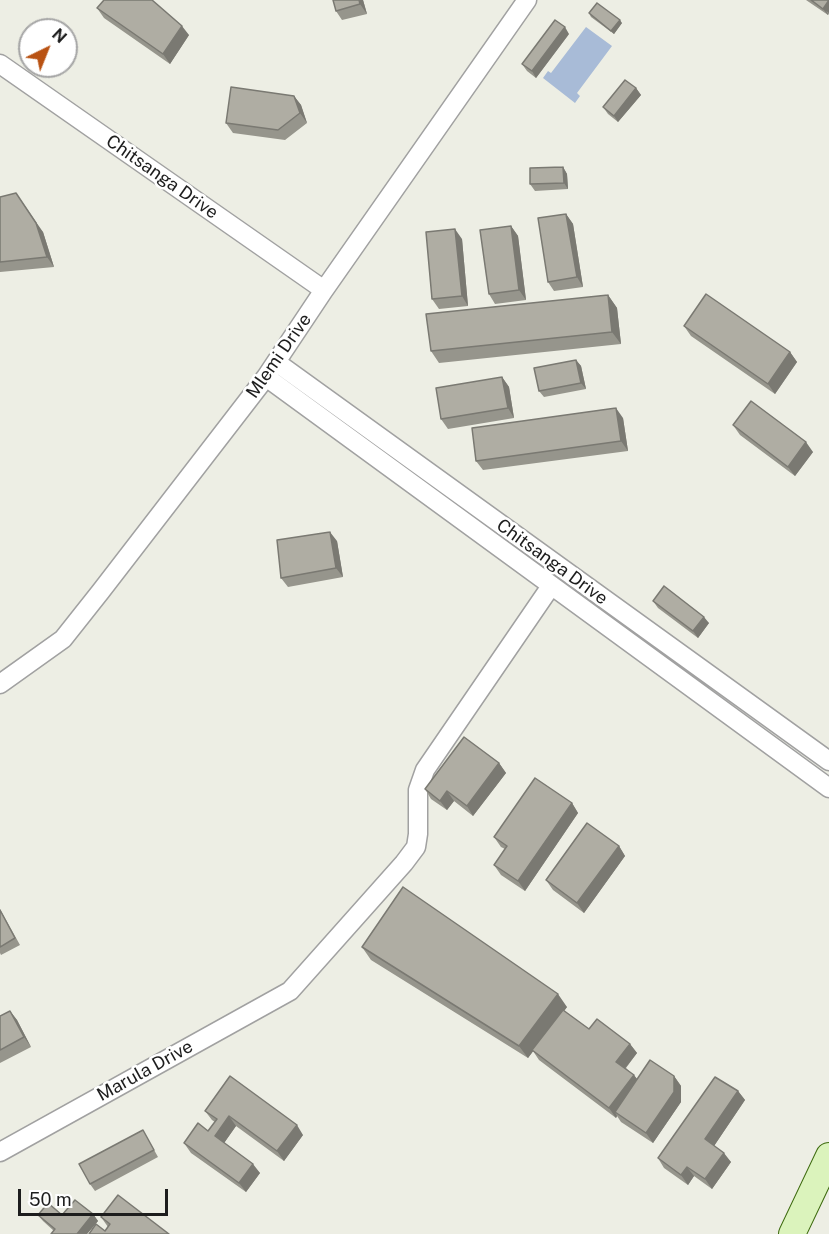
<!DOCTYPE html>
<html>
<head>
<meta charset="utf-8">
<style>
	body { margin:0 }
	#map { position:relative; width:829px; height:1234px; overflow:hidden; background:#edeee4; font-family:"Public Sans",sans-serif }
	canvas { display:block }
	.north { position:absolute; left:18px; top:18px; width:60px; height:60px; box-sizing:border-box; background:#fff; border:2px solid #a5a5a5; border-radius:50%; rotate:43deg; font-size:16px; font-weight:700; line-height:24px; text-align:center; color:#1d1d1d }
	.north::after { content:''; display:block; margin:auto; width:21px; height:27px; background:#b95212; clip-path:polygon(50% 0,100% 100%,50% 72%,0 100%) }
	.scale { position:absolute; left:18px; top:1189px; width:150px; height:27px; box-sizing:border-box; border:3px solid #1d1d1d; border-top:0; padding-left:8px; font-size:18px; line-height:21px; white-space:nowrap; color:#1d1d1d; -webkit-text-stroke:4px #fff; paint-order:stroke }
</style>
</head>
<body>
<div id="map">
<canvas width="829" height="1234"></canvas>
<div class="north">N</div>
<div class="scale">50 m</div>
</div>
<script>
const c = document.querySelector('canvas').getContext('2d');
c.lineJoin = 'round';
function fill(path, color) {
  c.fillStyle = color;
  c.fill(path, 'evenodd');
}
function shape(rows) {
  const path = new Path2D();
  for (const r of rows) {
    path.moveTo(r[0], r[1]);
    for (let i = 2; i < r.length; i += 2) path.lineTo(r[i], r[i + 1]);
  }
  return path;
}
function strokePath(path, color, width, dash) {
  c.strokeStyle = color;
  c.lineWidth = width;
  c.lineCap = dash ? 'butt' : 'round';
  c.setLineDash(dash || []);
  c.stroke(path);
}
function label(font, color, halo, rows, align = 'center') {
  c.font = font + ' "Public Sans",sans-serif';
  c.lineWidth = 5;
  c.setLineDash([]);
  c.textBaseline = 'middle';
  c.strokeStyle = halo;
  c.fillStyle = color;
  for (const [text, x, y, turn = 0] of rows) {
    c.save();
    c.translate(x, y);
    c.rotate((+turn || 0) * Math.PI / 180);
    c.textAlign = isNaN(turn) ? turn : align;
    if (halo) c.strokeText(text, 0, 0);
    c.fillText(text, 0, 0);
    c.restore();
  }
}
fill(shape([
	[586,27,612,46,577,93,580,96,575,103,543,78,548,71,551,73]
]), '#a8bbd7');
const street = shape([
	[0,64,324,290],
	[276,362,829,761],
	[266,377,829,788],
	[0,684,63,639,101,591,266,377,324,290,527,0],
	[0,1152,290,991,404,863,416,847,418,834,418,790,425,770,551,586]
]);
const secondary = shape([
	[792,1234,829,1156]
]);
strokePath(street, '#a1a1a1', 21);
strokePath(secondary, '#3d6a0e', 28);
strokePath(street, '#fff', 18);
strokePath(secondary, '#dbf3bc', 26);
fill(shape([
	[333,0,363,0,367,14,342,20,336,11],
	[806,0,829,0,829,15,828,14,828,15],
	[97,8,189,35,170,64,104,18],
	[589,13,622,23,614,34,591,17],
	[569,34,536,78,527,71,522,64],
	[636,88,641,95,618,122,608,114,603,107],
	[294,96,301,105,307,123,285,140,233,133,226,123],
	[563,167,567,174,568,189,535,191,530,184],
	[0,197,43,232,54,267,0,272],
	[566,214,573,224,583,287,554,291,548,282],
	[511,226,518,236,526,300,495,304,489,294],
	[462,239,468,306,439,309,432,299],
	[608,295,617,308,621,344,439,363,431,351],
	[684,326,790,352,797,362,775,394,691,336],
	[576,360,581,366,586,389,544,397,539,391],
	[502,377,509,387,514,418,448,429,441,419],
	[623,418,628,451,483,470,476,461],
	[733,425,813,452,795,476,740,435],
	[337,541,343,577,288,587,281,578],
	[653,601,709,623,698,638,658,608],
	[499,763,506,773,473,816,454,801,447,810,431,799,425,789],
	[572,803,578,813,525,891,501,875,494,865,505,849,501,847,494,837],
	[619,846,625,856,584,913,553,890,546,880],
	[0,909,20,945,1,955,0,953],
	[362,947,567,1007,564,1011,589,1029,630,1044,637,1053,626,1068,637,1079,674,1076,681,1086,681,1102,653,1143,621,1122,617,1116,616,1118,539,1060,533,1051,528,1058,371,960],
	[10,1011,17,1020,31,1047,0,1063,0,1016],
	[738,1091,745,1100,714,1146,731,1162,712,1189,694,1176,688,1185,664,1168,658,1158],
	[205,1111,303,1135,284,1161,236,1126,224,1143,260,1173,246,1192,191,1153,184,1143,208,1131,215,1122,212,1120],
	[143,1130,158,1157,95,1191,90,1184],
	[93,1214,98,1221,87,1234,51,1234,54,1231,43,1221,38,1215],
	[101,1217,169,1234,105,1231,108,1227]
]), '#96958c');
fill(shape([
	[359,0,363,0,367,14,360,4],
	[829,0,829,13,826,11,828,14,828,15,823,9],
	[620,20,622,23,614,34,611,31],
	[182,26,189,35,170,64,163,54],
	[565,27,569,34,536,78,532,71],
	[636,88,641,95,618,122,614,116],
	[294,96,301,105,307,123,300,113],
	[563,167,567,174,568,189,564,183],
	[16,193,43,232,54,267,47,257],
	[566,214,573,224,583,287,577,277],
	[511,226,518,236,526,300,519,290],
	[455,229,462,239,468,306,462,296],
	[608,295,617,308,621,344,612,332],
	[790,352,797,362,775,394,768,384],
	[576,360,581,366,586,389,581,383],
	[502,377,509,387,514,418,508,408],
	[616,408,623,418,628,451,621,441],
	[806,442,813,452,795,476,788,467],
	[330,532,337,541,343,577,336,568],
	[704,617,709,623,698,638,693,631],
	[499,763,506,773,473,816,467,806],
	[447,791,454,801,447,810,440,801],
	[572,803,578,813,525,891,518,881],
	[619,846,625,856,584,913,577,903],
	[558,994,567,1007,528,1058,519,1046],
	[10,1011,17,1020,31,1047,24,1037],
	[630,1044,637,1053,623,1071,616,1062],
	[634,1075,641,1084,615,1112,617,1116,616,1118,609,1108],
	[674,1076,681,1086,681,1102,653,1143,646,1133],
	[738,1091,745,1100,712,1149,705,1139],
	[229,1116,236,1126,222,1146,215,1136],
	[297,1125,303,1135,284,1161,277,1151],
	[724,1153,731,1162,712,1189,705,1179],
	[253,1164,260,1173,246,1192,239,1183],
	[687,1167,694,1176,688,1185,681,1175],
	[93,1214,98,1221,87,1234,77,1234]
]), '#7a7972');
const building = shape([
	[104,0,152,0,182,26,163,54,97,8,104,0],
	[333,0,359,0,360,4,336,11,333,0],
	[811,0,829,0,823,9,811,0],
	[597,3,620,20,611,31,589,13,597,3],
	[555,20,565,27,532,71,522,64,555,20],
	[625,80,636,88,614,116,603,107,625,80],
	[231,87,294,96,300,113,278,130,226,123,231,87],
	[563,167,564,183,530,184,530,168,563,167],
	[16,193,36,223,47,257,0,262,0,197,16,193],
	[566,214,577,277,548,282,538,218,566,214],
	[511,226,519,290,489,294,480,230,511,226],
	[455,229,462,296,432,299,426,232,455,229],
	[706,294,790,352,768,384,684,326,706,294],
	[608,295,612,332,431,351,426,314,608,295],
	[576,360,581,383,539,391,534,368,576,360],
	[502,377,508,408,441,419,436,388,502,377],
	[751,401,806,442,788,467,733,425,751,401],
	[616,408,621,441,476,461,472,428,616,408],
	[330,532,336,568,281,578,277,540,330,532],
	[664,586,704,617,693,631,653,601,664,586],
	[464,737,499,763,467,806,447,791,440,801,425,789,464,737],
	[535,778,572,803,518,881,494,865,507,846,494,837,535,778],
	[587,823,619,846,577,903,546,880,587,823],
	[403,887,558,994,519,1046,362,947,403,887],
	[0,910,15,938,0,947,0,910],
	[563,1010,589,1029,597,1019,630,1044,616,1062,634,1075,609,1108,532,1050,563,1010],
	[10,1011,24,1037,0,1050,0,1016,10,1011],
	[650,1060,674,1076,674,1092,646,1133,615,1112,650,1060],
	[230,1076,297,1125,277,1151,229,1116,215,1136,253,1164,239,1183,184,1143,198,1123,208,1131,217,1119,205,1111,230,1076],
	[715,1077,738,1091,705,1139,724,1153,705,1179,687,1167,681,1175,658,1158,715,1077],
	[143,1130,154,1150,90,1184,79,1164,143,1130],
	[118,1195,169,1234,89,1234,96,1224,105,1231,110,1224,101,1217,118,1195],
	[75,1200,93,1214,77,1234,51,1234,55,1229,38,1215,48,1203,62,1215,75,1200]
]);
fill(building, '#afada3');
strokePath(building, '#7a7972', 1.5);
label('18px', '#1d1d1d', '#fff', [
	["Chitsanga Drive",162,177,35],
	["Mlemi Drive",279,356,-55],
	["Chitsanga Drive",552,562,36],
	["Marula Drive",145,1071,-29]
]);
</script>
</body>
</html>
